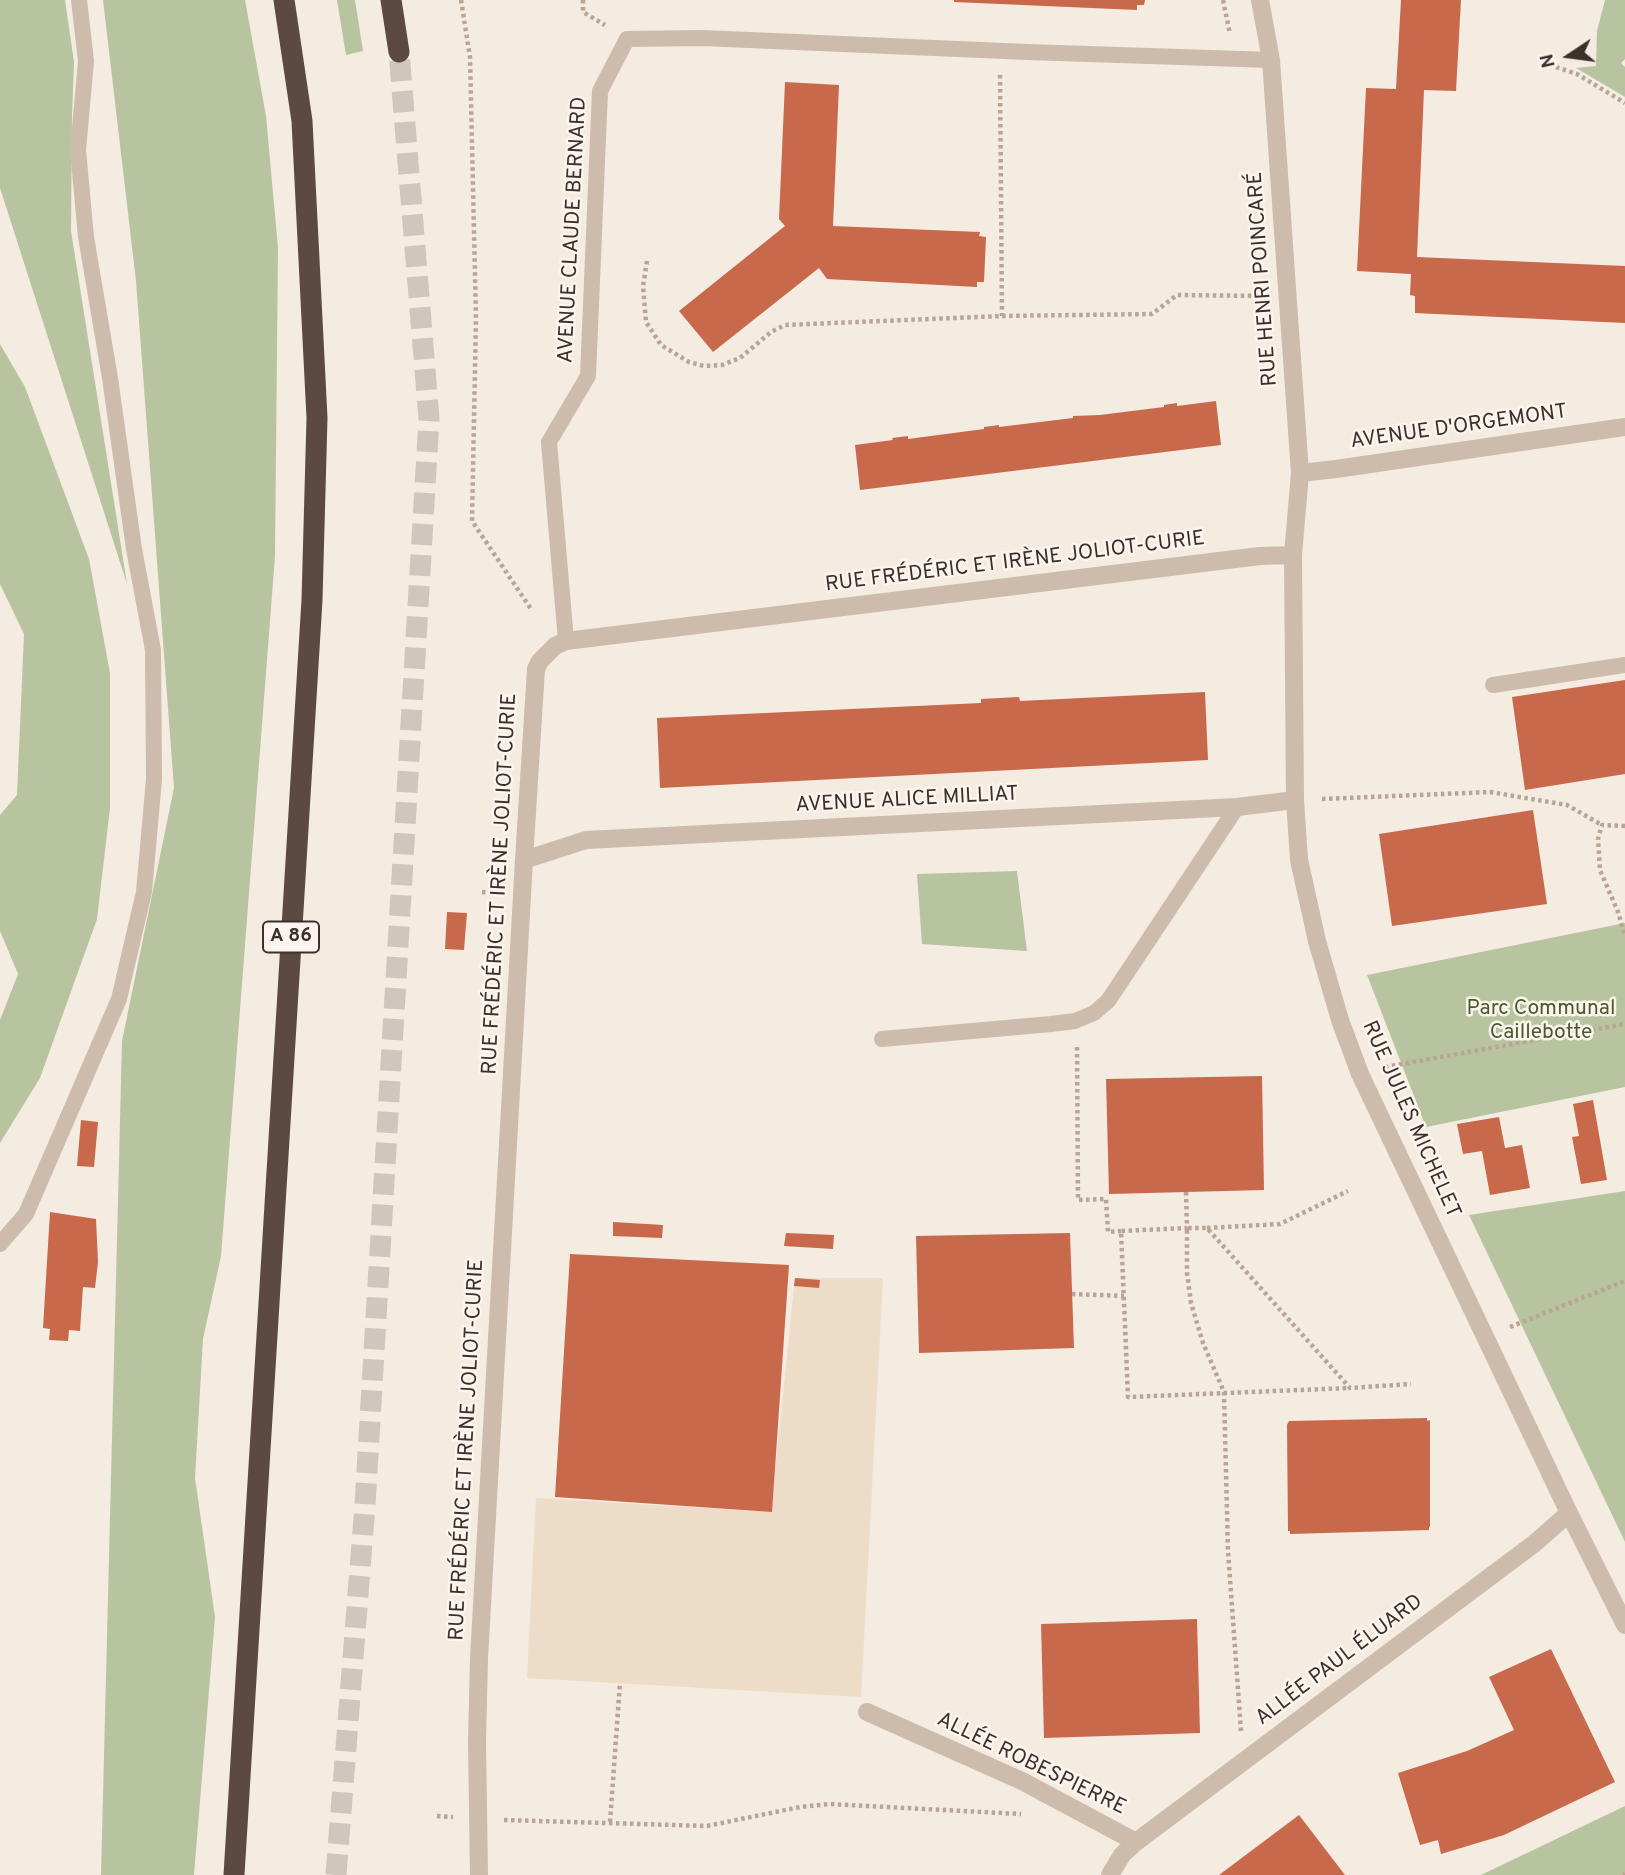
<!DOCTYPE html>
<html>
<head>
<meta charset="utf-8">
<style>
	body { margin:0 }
	#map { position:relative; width:1625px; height:1875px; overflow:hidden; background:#f4ebe1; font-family:Overpass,sans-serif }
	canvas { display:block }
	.north { position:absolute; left:1534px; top:21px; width:70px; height:70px; -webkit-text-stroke:5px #fbf5ee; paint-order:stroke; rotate:257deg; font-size:19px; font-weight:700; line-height:28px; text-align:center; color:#3b302b }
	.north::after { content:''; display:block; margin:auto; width:24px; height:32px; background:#3b302b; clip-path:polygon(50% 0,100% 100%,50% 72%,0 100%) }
</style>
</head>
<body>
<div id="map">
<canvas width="1625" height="1875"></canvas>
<div class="north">N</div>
</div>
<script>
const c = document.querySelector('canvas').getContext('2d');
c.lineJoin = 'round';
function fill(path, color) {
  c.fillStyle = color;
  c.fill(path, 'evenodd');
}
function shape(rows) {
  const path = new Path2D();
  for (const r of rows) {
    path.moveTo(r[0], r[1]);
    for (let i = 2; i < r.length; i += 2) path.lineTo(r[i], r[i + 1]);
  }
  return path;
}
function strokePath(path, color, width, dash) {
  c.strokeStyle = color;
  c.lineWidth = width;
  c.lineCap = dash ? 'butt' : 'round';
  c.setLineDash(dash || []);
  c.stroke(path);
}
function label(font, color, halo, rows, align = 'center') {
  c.font = font + ' Overpass,sans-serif';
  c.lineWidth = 5;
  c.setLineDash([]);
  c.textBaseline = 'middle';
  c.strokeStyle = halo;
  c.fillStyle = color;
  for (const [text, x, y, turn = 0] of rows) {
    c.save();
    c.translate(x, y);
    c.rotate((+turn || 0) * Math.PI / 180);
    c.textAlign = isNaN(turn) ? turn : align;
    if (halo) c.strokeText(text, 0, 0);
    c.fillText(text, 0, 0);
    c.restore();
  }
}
fill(shape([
	[0,0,65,0,74,62,72,118,71,231,127,584,0,188],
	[103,0,245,0,266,116,278,248,275,556,221,1256,203,1339,195,1478,215,1617,194,1875,101,1875,122,1041,174,788,136,281],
	[337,0,355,0,363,51,346,55],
	[1605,0,1625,0,1625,59,1621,63,1625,67,1625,97,1576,68,1596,66,1597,31],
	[0,344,25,387,89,559,110,673,110,808,97,919,40,1078,0,1143,0,1020,18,974,0,931,0,815,17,795,24,634,0,584],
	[1017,871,1027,951,922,944,917,874],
	[1625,923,1625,1087,1426,1127,1367,975],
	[1625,1191,1625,1542,1469,1215],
	[1625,1806,1625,1875,1481,1875]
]), '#b8c4a0');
fill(shape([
	[795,1278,883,1278,861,1697,527,1678,536,1498,771,1512]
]), '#ecdcc8');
fill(shape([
	[954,0,1145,0,1144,5,1137,5,1137,10,954,2],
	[1401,0,1461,0,1456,91,1424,90,1417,257,1625,266,1625,323,1415,313,1415,296,1410,295,1411,274,1357,271,1366,88,1396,89],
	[785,82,839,85,833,226,980,232,979,236,986,237,984,282,977,282,977,287,827,279,819,268,713,352,679,311,785,226,779,219],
	[1216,401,1221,445,860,490,855,445,893,440,892,438,908,436,908,439,984,429,984,427,999,425,999,427,1073,418,1073,416,1100,415,1164,407,1164,405,1177,403,1177,406],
	[1625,680,1625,774,1525,790,1512,697],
	[1205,692,1208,760,660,788,657,718,981,703,981,699,1019,697,1020,701],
	[1533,810,1547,904,1392,926,1379,834],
	[447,912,467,913,464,950,445,949],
	[1262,1076,1264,1190,1109,1194,1106,1079],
	[1593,1100,1607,1180,1581,1184,1572,1137,1579,1136,1573,1104],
	[1499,1117,1505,1148,1522,1145,1530,1188,1490,1195,1482,1151,1463,1154,1457,1124],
	[81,1120,98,1122,94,1167,77,1166],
	[50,1212,96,1219,98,1262,95,1288,83,1287,80,1331,69,1330,68,1341,49,1340,50,1329,43,1328],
	[613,1222,663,1225,662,1238,613,1236],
	[786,1233,834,1235,833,1249,784,1246],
	[1070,1233,1074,1348,919,1353,916,1236],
	[570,1254,789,1265,772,1512,555,1497],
	[795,1278,820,1280,819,1288,794,1286],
	[1427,1418,1427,1421,1430,1420,1430,1527,1429,1527,1429,1530,1290,1534,1290,1531,1288,1531,1287,1425,1289,1421],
	[1197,1619,1200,1733,1044,1738,1041,1624],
	[1551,1649,1615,1782,1504,1835,1441,1854,1438,1840,1420,1845,1398,1773,1467,1751,1514,1730,1489,1677],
	[1299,1815,1345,1875,1219,1875]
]), '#c8694b');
strokePath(shape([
	[336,1875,365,1505,429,419,399,52]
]), '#cfc6bd', 21, [21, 10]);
strokePath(shape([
	[461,0,470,57,476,318,472,521,531,609],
	[583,0,583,12,605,25],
	[1223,0,1230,34],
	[1556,67,1577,74,1625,103],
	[1000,75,1002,316],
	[647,261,643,286,646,322,661,345,689,362,704,366,722,365,740,358,771,332,785,325,1002,316,1152,314,1177,295,1263,296],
	[1322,799,1490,792,1567,805,1602,825],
	[1625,826,1602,825,1598,839,1600,870,1618,912,1625,936],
	[482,892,494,893],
	[1077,1047,1078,1200,1106,1199,1108,1232,1121,1231],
	[1385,1067,1625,1024],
	[1186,1192,1187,1228,1121,1231,1128,1397,1349,1388],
	[1207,1228,1280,1224,1348,1191],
	[1072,1294,1124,1296],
	[1510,1327,1625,1281],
	[1241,1731,1228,1551,1224,1392,1203,1343,1191,1303,1187,1273,1187,1228,1207,1228,1350,1388,1411,1384],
	[437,1816,453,1817],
	[504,1820,707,1826,800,1807,829,1804,1021,1814],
	[610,1822,620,1683],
	[1623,1875,1625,1874]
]), '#b9a596', 4.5, [3.5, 3.5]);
strokePath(shape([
	[566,641,549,442,588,376,600,91,627,39,703,38,1027,52,1271,60],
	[1493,685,1625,665],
	[882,1039,1051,1024,1075,1021,1094,1013,1108,1001,1237,807],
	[0,1244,26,1214,119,999,144,892,154,779,153,650,134,549,110,378,86,237,78,150,86,61,79,0]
]), '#cdbbac', 16);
strokePath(shape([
	[1260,0,1271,60,1300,473,1293,555,1295,800,1299,860,1317,941,1340,1020,1360,1074,1569,1513,1625,1625],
	[1300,473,1336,469,1625,427],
	[524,860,586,840,1237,807,1295,800],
	[867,1712,1022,1781,1136,1842],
	[479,1875,477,1742,479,1658,524,860,536,669,540,661,555,646,566,641,1260,556,1293,555],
	[1110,1875,1122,1855,1136,1842,1535,1543,1569,1513]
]), '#cdbbac', 18);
strokePath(shape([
	[391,0,399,52],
	[234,1875,312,600,317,418,302,121,284,0]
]), '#5c4a42', 21);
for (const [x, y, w] of [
	[291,937,56]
]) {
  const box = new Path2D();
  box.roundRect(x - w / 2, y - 15.5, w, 31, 5);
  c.fillStyle = '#fbf5ee';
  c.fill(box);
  strokePath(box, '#3b302b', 2);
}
label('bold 19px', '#3b302b', null, [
	["A 86",291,937]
]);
label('21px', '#3b302b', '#fbf5ee', [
	["AVENUE CLAUDE BERNARD",574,230,-87],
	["RUE HENRI POINCARÉ",1264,279,-94],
	["AVENUE D'ORGEMONT",1459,428,-8],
	["RUE FRÉDÉRIC ET IRÈNE JOLIOT-CURIE",1015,563,-7],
	["AVENUE ALICE MILLIAT",907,801,-3],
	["RUE FRÉDÉRIC ET IRÈNE JOLIOT-CURIE",501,884,-87],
	["RUE JULES MICHELET",1410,1120,66],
	["RUE FRÉDÉRIC ET IRÈNE JOLIOT-CURIE",468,1450,-87],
	["ALLÉE PAUL ÉLUARD",1340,1661,-37],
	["ALLÉE ROBESPIERRE",1031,1765,26]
]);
label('21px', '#4a5a2e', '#fbf5ee', [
	["Parc Communal",1541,1010],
	["Caillebotte",1541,1034]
]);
</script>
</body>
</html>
